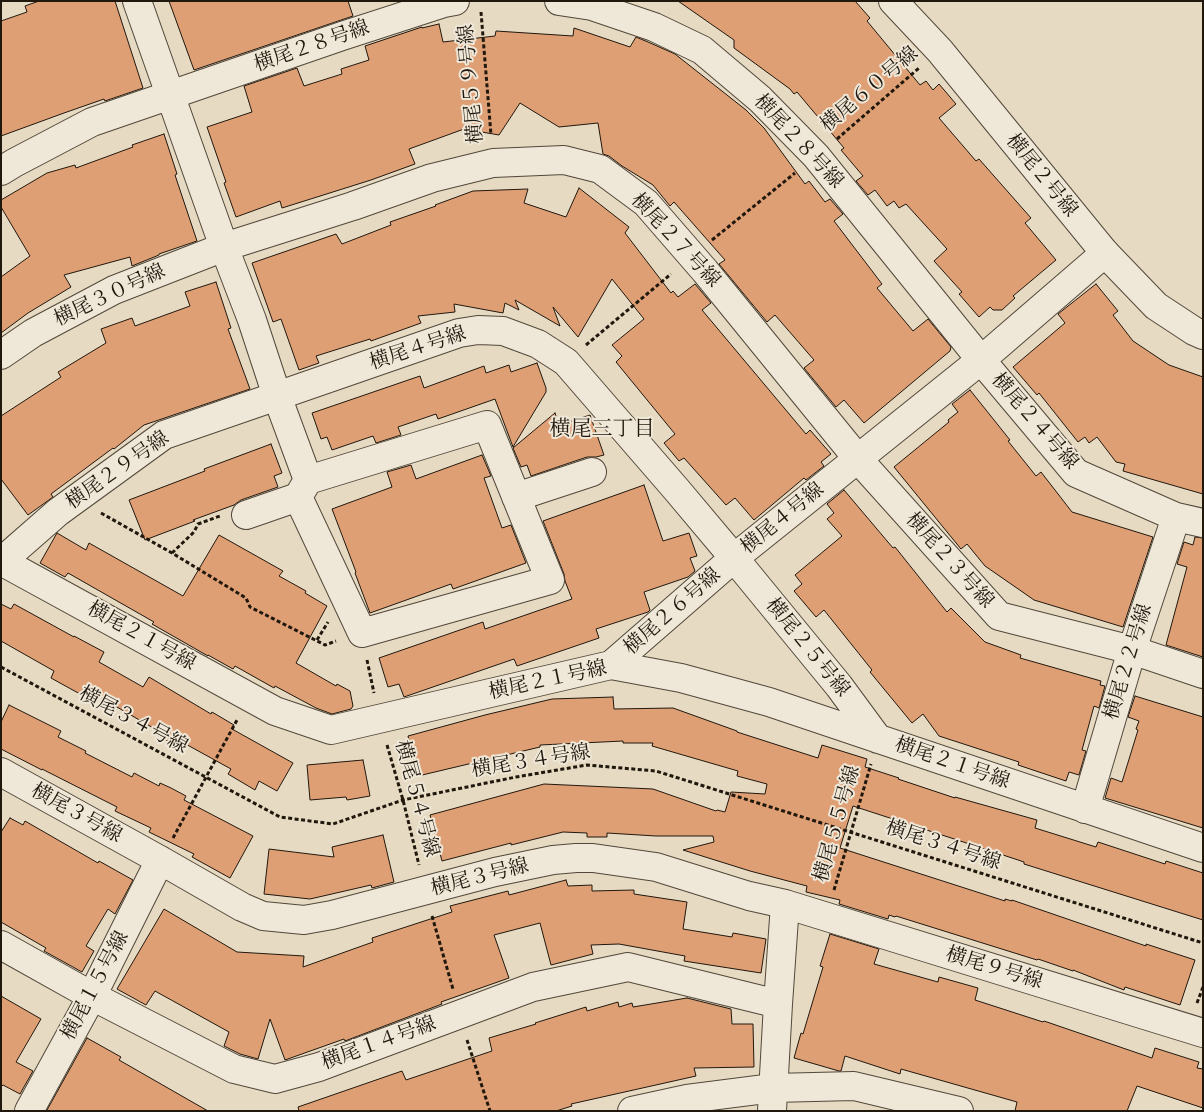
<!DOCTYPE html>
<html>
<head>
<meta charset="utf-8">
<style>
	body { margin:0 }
	#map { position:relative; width:1204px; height:1112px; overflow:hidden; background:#e6dac2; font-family:"Libre Bodoni",serif }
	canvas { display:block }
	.frame { position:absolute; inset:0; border:2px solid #20170d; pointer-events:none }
</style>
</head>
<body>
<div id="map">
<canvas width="1204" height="1112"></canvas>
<div class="frame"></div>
</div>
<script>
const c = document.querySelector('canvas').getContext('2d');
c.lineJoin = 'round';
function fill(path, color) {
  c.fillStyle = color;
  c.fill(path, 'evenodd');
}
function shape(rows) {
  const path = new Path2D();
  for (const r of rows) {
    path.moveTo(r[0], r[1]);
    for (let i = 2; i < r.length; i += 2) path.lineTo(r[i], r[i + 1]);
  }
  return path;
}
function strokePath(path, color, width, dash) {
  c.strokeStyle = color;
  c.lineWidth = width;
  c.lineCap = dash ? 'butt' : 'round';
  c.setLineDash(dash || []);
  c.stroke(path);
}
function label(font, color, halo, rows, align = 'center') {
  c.font = font + ' "Libre Bodoni","Noto Serif JP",serif';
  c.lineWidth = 4;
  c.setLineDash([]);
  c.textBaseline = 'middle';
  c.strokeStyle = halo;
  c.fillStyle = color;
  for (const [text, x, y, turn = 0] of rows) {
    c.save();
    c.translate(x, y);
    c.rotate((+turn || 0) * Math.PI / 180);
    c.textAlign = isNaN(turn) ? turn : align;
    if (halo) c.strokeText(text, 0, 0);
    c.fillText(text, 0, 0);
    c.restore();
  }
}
const building = shape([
	[39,1,115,1,143,88,105,101,104,99,64,113,1,136,1,21,27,12,25,6,39,1],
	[169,1,348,1,353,16,194,70,169,1],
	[678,1,855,1,870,18,867,21,920,85,926,81,933,90,939,84,956,104,939,118,976,161,979,159,1031,218,1025,223,1056,260,1013,296,1015,298,1002,310,993,310,990,307,979,317,959,294,962,292,934,261,947,249,906,204,899,208,894,201,887,206,875,190,868,195,856,181,863,176,841,150,844,148,797,92,794,94,790,89,734,48,734,40,678,1],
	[439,24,443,42,495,36,496,31,573,36,574,28,630,47,636,37,648,42,675,54,746,110,764,128,805,184,809,181,825,202,830,199,843,214,834,221,882,284,877,288,913,331,928,319,951,347,950,351,864,423,844,400,836,407,827,396,804,368,814,360,775,315,767,322,719,264,725,260,674,202,670,206,653,185,622,166,609,156,603,154,598,123,559,127,520,103,499,135,464,129,409,149,415,164,371,180,282,208,280,201,236,217,224,183,226,182,207,127,252,112,244,86,297,68,304,86,342,74,341,69,369,60,365,46,422,27,422,28,439,24],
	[164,134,177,174,175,175,197,241,159,254,159,255,132,266,130,257,64,275,71,287,28,313,1,333,1,277,30,256,1,207,1,200,47,173,75,165,76,168,133,147,132,145,164,134],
	[579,188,629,227,625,233,671,293,673,291,678,297,695,284,711,303,702,310,806,434,810,430,831,454,821,462,824,466,806,480,804,478,754,520,735,498,726,505,684,458,679,461,664,443,675,434,616,362,622,356,612,345,644,319,612,279,578,337,553,307,560,326,515,300,519,310,505,303,503,313,454,304,455,312,418,316,421,323,371,341,370,339,316,356,319,363,299,370,281,319,273,322,252,263,336,234,342,244,391,225,390,222,436,206,435,205,473,191,528,189,524,203,566,217,579,188],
	[216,282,231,328,228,329,250,389,144,425,114,449,113,448,51,494,53,497,28,515,1,479,1,416,61,377,58,372,106,343,101,329,132,318,135,326,190,306,185,292,216,282],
	[1096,284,1118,311,1113,315,1133,341,1169,365,1203,377,1203,494,1123,471,1125,464,1116,462,1097,437,1089,443,1085,437,1078,442,1039,393,1037,395,1013,367,1065,323,1058,314,1096,284],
	[537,363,546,388,546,392,513,447,495,399,438,419,436,414,398,427,401,435,376,443,373,436,332,450,327,437,321,439,312,413,420,376,424,388,484,366,486,373,509,365,511,372,537,363],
	[970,390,1010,440,1008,441,1036,476,1041,472,1072,512,1153,537,1123,627,1034,600,1024,593,985,566,967,544,961,549,894,467,949,422,948,420,958,412,952,404,970,390],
	[555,413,559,425,590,415,604,455,596,457,587,457,531,476,527,465,521,467,513,448,555,413],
	[271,444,282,473,274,476,278,487,241,500,234,505,193,520,195,521,145,540,129,500,205,471,204,469,271,444],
	[482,455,491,476,484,478,502,528,511,525,526,563,453,589,451,584,370,613,355,573,356,572,332,509,392,487,387,472,411,465,416,479,482,455],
	[644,485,663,541,689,533,697,556,690,558,695,571,688,577,644,592,650,610,648,612,596,629,599,638,517,666,514,659,404,697,399,684,388,687,379,658,483,622,485,629,572,599,565,581,564,574,543,521,644,485],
	[844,490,893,548,895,547,947,612,951,608,985,642,1021,655,1020,658,1101,681,1100,685,1105,686,1099,708,1094,706,1082,750,1086,751,1079,775,1069,772,1066,781,1018,765,1019,762,939,736,923,714,912,723,870,672,872,670,824,610,816,617,794,591,802,584,795,575,842,536,827,519,834,513,827,504,844,490],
	[57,533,86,550,89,543,183,596,219,535,283,571,279,576,306,591,305,593,327,606,296,663,336,686,337,684,350,691,353,706,351,709,332,714,316,708,275,686,274,688,235,666,233,669,208,655,208,656,152,624,154,622,68,573,65,577,40,563,57,533],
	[1195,537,1203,538,1203,657,1166,645,1187,567,1177,564,1184,542,1193,545,1195,537],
	[1,604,11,609,14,604,74,637,74,636,104,652,99,662,143,687,149,677,211,714,212,712,234,725,232,729,293,763,277,791,259,781,255,790,228,774,231,769,182,742,179,747,153,733,155,729,84,688,80,694,51,678,54,671,1,641,1,604],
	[1135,696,1203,717,1203,828,1105,798,1111,778,1122,782,1138,730,1136,729,1139,721,1128,717,1135,696],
	[613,697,614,709,673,708,737,731,737,732,818,758,822,745,867,759,865,767,899,778,898,779,955,798,955,797,1037,820,1035,828,1096,847,1098,842,1165,864,1166,861,1203,873,1203,920,1024,864,1024,862,991,851,853,806,840,848,1005,901,1005,899,1012,901,1012,900,1146,946,1146,944,1195,960,1180,1005,1125,987,1124,990,1073,970,1073,971,1038,959,1037,960,896,916,895,917,889,915,888,919,839,904,840,900,806,892,807,886,750,871,683,850,714,842,713,836,656,836,607,833,607,837,587,837,587,833,563,832,511,845,511,843,442,861,430,815,544,784,653,789,716,811,717,810,725,812,731,792,765,794,767,784,737,776,738,771,652,746,653,743,623,743,623,741,540,745,540,747,418,776,408,736,485,715,552,699,613,697],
	[9,705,61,731,58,737,86,751,85,753,132,777,134,773,159,786,160,783,171,788,186,796,184,800,253,836,230,878,192,857,194,854,149,832,151,828,115,811,117,807,42,769,42,770,1,749,1,722,9,705],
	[363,760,370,796,347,800,346,797,310,800,307,765,363,760],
	[10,818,23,825,25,821,98,863,99,861,133,880,115,914,108,909,86,946,94,951,82,972,44,951,46,948,1,922,1,832,10,818],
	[383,835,394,882,372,888,371,885,310,899,264,894,269,849,334,857,332,847,383,835],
	[566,880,568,886,592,885,592,891,634,890,634,894,687,902,683,929,732,937,733,933,766,939,761,973,684,961,685,956,619,944,591,945,593,954,551,965,540,923,494,935,509,978,441,1002,442,1004,345,1041,344,1039,285,1060,270,1019,258,1059,240,1054,224,1046,229,1032,155,991,146,1005,117,989,164,909,237,952,304,956,303,967,373,942,372,938,452,912,450,906,508,891,509,895,566,880],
	[830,934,879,949,874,964,938,982,939,977,978,988,975,1000,1043,1022,1044,1021,1152,1058,1155,1048,1199,1062,1197,1068,1203,1069,1203,1108,1137,1086,1127,1111,1015,1111,1017,1102,901,1069,900,1074,845,1056,841,1071,839,1071,794,1058,801,1033,803,1034,823,967,820,966,830,934],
	[1,996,41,1019,16,1062,33,1071,20,1094,3,1085,1,1087,1,996],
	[687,998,731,1009,732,1024,753,1024,754,1067,694,1068,696,1076,571,1104,572,1106,556,1111,299,1111,298,1107,402,1071,406,1080,492,1051,489,1038,536,1024,535,1023,586,1007,587,1011,618,1002,619,1007,632,1003,633,1007,687,998],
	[87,1038,121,1057,119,1060,208,1111,49,1111,47,1110,87,1038]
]);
fill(building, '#df9f75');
strokePath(building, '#20170d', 1);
const minor = shape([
	[137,1,224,247,252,320,277,396,459,333,478,330,503,331,538,344,566,362,676,489,734,558,981,360,1105,253],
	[559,1,592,6,654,27,702,50,760,99,816,156,981,360,1076,473,1176,517,1203,523],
	[1,171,14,163,92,122,342,36,444,3,455,1],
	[1,355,33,333,114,290,224,247,353,206,432,178,493,163,564,160,600,169,646,203,705,271,858,459,999,616,1132,650,1203,674],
	[516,497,592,472],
	[246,515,298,497,308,480,487,425,550,580,362,633,298,497],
	[1,561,275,711,331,730,611,665,681,678,769,702,1203,848],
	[2,561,58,512,164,435,277,396,308,480],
	[611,665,734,558,839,686,878,739],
	[1,772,160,860,242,907,263,916,304,920,332,915,495,872,553,860,576,858,593,858,656,867,749,896,785,904,778,1004,772,1111],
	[1085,809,1132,650,1176,517],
	[785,904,1203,1033],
	[1,945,92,996,234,1069,275,1079,319,1067,533,987,628,967,778,1004],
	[29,1111,92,996,160,860],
	[632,1111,687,1099,773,1088,854,1086,959,1111]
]);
const tertiary = shape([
	[893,1,940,51,1105,253,1156,306,1194,331,1203,335]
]);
strokePath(minor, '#52483a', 30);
strokePath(tertiary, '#52483a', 30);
strokePath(shape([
	[481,12,491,135],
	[837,139,919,68],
	[712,240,795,173],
	[586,345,671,274],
	[101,513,172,553,246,598,250,607,325,645,336,641],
	[172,553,194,532,198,524,220,516],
	[317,640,328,622],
	[367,660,374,693],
	[1,667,280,817,333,824,403,800,516,777,587,765,656,771,1203,943],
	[387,745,403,800,419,865],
	[173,838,237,720],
	[834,890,871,764],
	[432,916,453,989],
	[1197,1003,1203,987],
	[467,1040,490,1111]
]), '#20170d', 3, [4, 2.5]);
strokePath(minor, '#efe7d7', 28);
strokePath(tertiary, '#efe7d7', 28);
label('20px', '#20170d', '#efe7d7', [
	["横尾２８号線",312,47,-19],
	["横尾５９号線",472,84,-95],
	["横尾６０号線",870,90,-40],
	["横尾２８号線",798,142,47],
	["横尾２号線",1041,176,51],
	["横尾２７号線",675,241,47],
	["横尾３０号線",110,296,-25],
	["横尾４号線",418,349,-18],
	["横尾２４号線",1034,422,49],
	["横尾２９号線",118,471,-35],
	["横尾４号線",783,519,-39],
	["横尾２３号線",949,561,48],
	["横尾２６号線",673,612,-41],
	["横尾２１号線",141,637,29],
	["横尾２５号線",807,648,51],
	["横尾２２号線",1129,662,-73],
	["横尾２１号線",548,681,-12],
	["横尾３４号線",133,721,28],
	["横尾３４号線",531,762,-9],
	["横尾２１号線",952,764,19],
	["横尾５４号線",416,799,75],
	["横尾３号線",76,814,29],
	["横尾５５号線",838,824,-74],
	["横尾３４号線",943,846,18],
	["横尾３号線",480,878,-14],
	["横尾９号線",994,969,17],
	["横尾１５号線",96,986,-62],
	["横尾１４号線",379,1044,-20]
]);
label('21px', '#20170d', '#efe7d7', [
	["横尾三丁目",602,430]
]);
</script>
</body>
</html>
